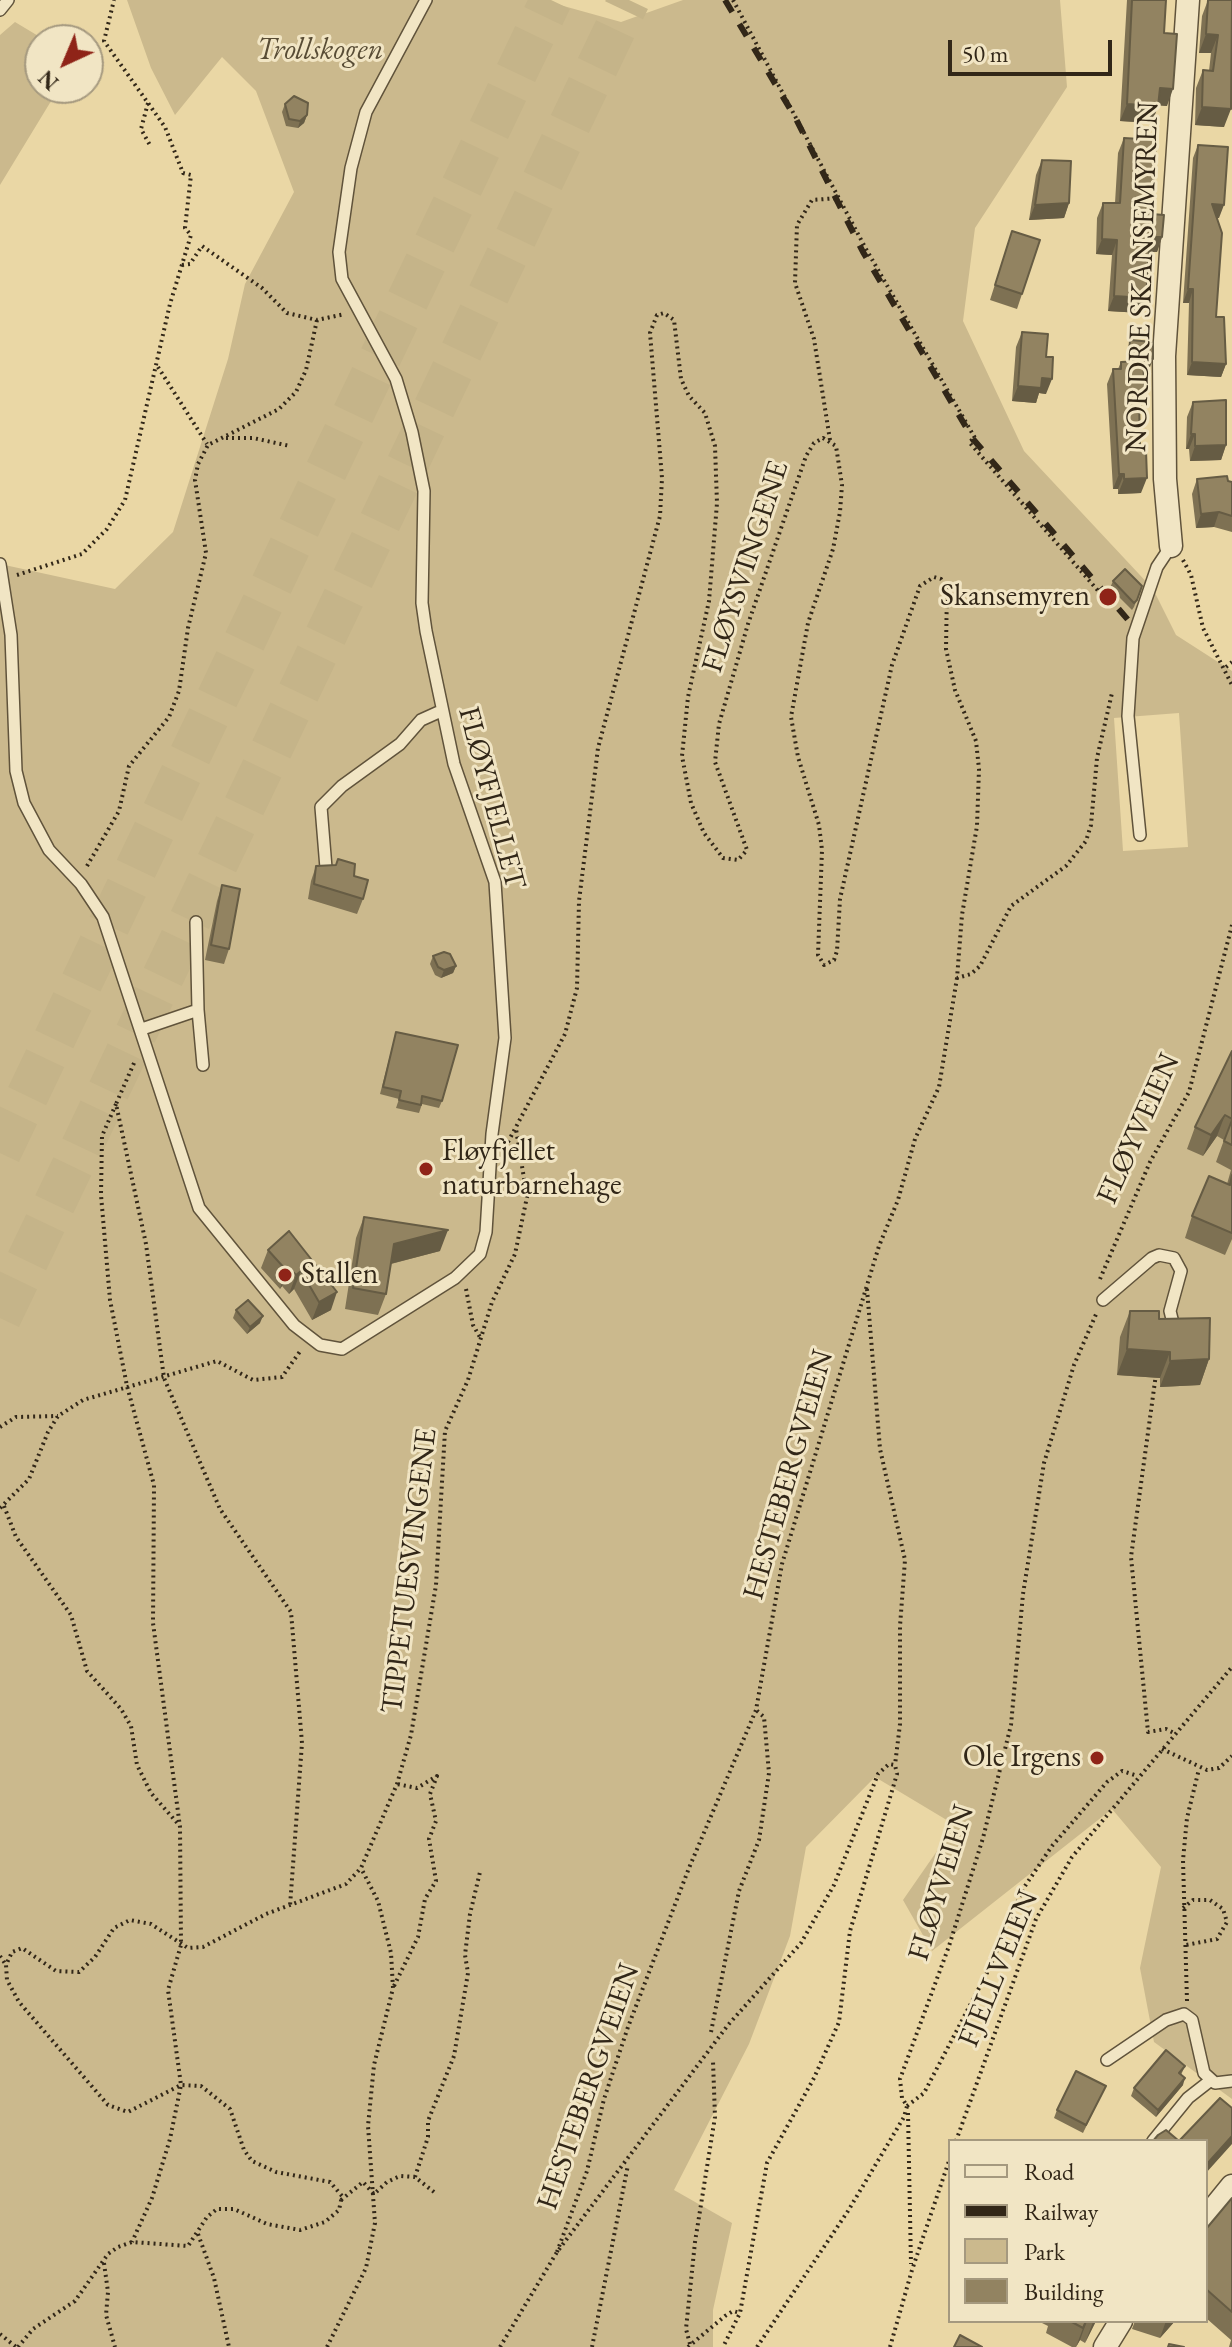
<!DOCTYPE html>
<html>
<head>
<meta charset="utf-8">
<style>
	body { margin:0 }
	#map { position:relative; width:1232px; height:2347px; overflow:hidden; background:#ead7a5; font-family:"EB Garamond",serif }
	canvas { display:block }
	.legend { position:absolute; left:948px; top:2139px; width:260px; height:184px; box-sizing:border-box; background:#f1e5c4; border:2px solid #a5997f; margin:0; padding:10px 14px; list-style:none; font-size:24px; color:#322718 }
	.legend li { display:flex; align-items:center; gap:16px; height:40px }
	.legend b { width:40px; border:2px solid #a5997f }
	.north { position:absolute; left:24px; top:24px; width:80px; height:80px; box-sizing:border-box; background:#f1e5c4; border:2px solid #a5997f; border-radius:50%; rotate:224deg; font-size:22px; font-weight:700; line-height:32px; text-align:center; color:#322718 }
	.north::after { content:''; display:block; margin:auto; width:28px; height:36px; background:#8f2418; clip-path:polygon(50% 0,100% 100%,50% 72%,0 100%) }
	.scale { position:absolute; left:948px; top:40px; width:164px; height:36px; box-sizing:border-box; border:4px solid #322718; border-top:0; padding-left:10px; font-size:24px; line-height:28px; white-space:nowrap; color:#322718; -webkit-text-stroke:6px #f1e5c4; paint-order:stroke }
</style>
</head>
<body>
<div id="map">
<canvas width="1232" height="2347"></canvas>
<ul class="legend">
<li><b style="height:10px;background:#f1e5c4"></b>Road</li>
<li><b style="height:10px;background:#322718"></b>Railway</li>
<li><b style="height:22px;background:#cbb98d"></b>Park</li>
<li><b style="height:22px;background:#928361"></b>Building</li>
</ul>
<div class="north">N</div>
<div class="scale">50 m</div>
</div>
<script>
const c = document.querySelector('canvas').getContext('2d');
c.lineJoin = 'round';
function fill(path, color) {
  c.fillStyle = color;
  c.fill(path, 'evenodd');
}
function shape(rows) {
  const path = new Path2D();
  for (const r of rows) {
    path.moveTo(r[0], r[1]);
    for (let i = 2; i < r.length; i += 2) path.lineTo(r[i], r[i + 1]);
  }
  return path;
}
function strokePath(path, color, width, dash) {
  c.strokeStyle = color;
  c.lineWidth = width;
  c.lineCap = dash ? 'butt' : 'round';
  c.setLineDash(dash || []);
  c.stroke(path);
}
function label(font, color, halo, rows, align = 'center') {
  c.font = font + ' "EB Garamond",serif';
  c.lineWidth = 6;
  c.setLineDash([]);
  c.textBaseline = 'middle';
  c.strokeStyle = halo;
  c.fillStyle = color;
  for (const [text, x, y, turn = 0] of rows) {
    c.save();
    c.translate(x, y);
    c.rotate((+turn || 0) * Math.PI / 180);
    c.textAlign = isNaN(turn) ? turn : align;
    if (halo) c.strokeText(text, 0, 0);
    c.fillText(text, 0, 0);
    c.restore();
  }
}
fill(shape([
	[127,0,542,0,621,22,683,0,1060,0,1067,87,975,228,963,321,1024,451,1153,589,1176,635,1232,671,1232,2099,1154,2042,1140,1968,1161,1867,1112,1809,932,1951,903,1900,955,1825,875,1777,806,1847,790,1936,749,2044,674,2190,732,2223,713,2310,713,2347,0,2347,0,564,115,589,173,532,228,359,245,284,294,192,256,91,222,57,175,115,151,68],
	[1179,713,1188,847,1123,851,1114,718],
	[15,22,45,40,40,40,40,88,59,88,0,185,0,35]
]), '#cbb98d');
strokePath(shape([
	[0,1153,551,0],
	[0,1318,629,0]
]), '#c5b489', 42, [42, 21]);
const lane = shape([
	[0,10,8,0],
	[0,564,11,635,16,771,24,803,49,850,81,884,103,917,199,1208,294,1325,320,1345,342,1349,455,1278,480,1254,486,1232,492,1134,505,1038,495,882,454,764,426,631,422,603,424,491,412,432,396,379,342,279,339,252,351,168,366,112,426,0],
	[1140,835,1128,716,1133,638,1157,567,1171,546],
	[326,868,321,807,342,786,400,744,421,720,441,711],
	[198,1010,203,1065],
	[142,1029,198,1010,196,922],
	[1103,1300,1152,1258,1159,1255,1174,1258,1181,1271,1170,1311,1175,1331],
	[1107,2060,1166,2020,1184,2014,1192,2020,1204,2073,1215,2083,1232,2081],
	[1153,2141,1188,2098,1211,2080]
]);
const street = shape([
	[1171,546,1165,479,1164,356,1188,0],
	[1206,2218,1232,2186],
	[1105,2347,1121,2321]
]);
strokePath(lane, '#60533b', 14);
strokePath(street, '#60533b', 25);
strokePath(shape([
	[733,0,866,249,975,438,969,442,1100,593],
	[148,103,141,129,151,147],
	[182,265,190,264,202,246,262,288,287,313,317,320,345,314],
	[158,367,207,444],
	[226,438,253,438,290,446],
	[830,440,814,339,795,283,797,225,812,200,839,198],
	[1183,560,1191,575,1203,628,1232,685],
	[17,575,82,554,107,529,125,500,170,304,191,235,185,228,191,175,183,173,165,127,104,41,114,0],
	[1226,667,1232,662],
	[87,866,119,811,129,766,169,717,179,691,188,628,206,553,195,480,198,464,208,445,279,409,296,392,306,370,317,320],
	[134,1063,116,1104,146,1244,164,1378,220,1509,291,1612,302,1743,290,1906],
	[116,1104,102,1136,101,1195,110,1300,127,1386,154,1485,153,1623,180,1827,181,1945,168,1990,181,2085,170,2139,152,2198,132,2242],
	[508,1142,565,1034,577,988,579,901,598,748,660,516,662,478,650,333,657,315,664,313,674,320,681,379,689,396,705,413,715,446,717,503,709,601,688,697,682,756,691,803,704,833,723,858,738,860,747,850,715,762,719,724,748,624,806,456,814,443,823,438,836,446,842,485,840,512,833,549,808,623,791,717,798,757,819,825,822,850,818,955,824,965,834,960,837,951,840,899,892,665,920,586,934,577,941,579,947,588,946,649,955,690,976,741,979,769,977,826,962,915,957,978,971,974,980,966,1011,906,1066,866,1086,841,1091,825,1097,758,1112,693],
	[1100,1279,1150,1162,1189,1092,1232,925],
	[466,1289,473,1325,481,1339],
	[867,1289,880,1449,905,1560,900,1626,900,1724,895,1765],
	[1156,1374,1131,1557,1148,1732,1166,1729,1176,1734],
	[0,1427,16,1417,58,1416],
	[4,1506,16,1537,71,1615,87,1671,121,1709,131,1726,137,1765,151,1793,179,1825],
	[0,1508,29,1479,48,1432,58,1416,83,1400,217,1361,253,1380,282,1377,301,1350],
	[1162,1749,1207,1770,1219,1768,1232,1756],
	[1183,1908,1193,1900,1210,1900,1223,1909,1227,1922,1217,1939,1186,1945],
	[0,1956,6,1965],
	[394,1986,418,1937,425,1899,436,1881,429,1839,436,1821,430,1794,437,1776,417,1788,397,1784],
	[1187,2001,1183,1860,1187,1818,1199,1769],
	[711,2032,739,1891,759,1840,769,1773,764,1717,756,1710],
	[907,2106,924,2093,989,1969,1023,1889,1052,1846,1107,1782,1122,1771,1138,1776],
	[908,2113,911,2264],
	[956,2141,1036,1919,1072,1857,1232,1667],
	[415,2177,428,2137,428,2121,454,2056,468,1973,465,1955,470,1914,480,1872],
	[341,2200,363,2182,374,2194,387,2182,400,2176,415,2177,434,2192],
	[198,2234,214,2278,229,2347],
	[557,2252,587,2171,604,2099,628,2027,689,1868,756,1710,782,1564,879,1246,898,1200,915,1139,939,1087,957,978],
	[104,2263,108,2292,106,2315,115,2347],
	[0,2334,16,2347],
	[690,2344,686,2329,695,2242,715,2117,713,2061],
	[18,2347,33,2329,75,2301,108,2254,118,2247,132,2242,188,2246,207,2217,217,2209,234,2209,267,2224,300,2230,325,2222,339,2210,342,2196,330,2182,276,2172,252,2161,244,2150,230,2109,201,2086,181,2085,128,2112,108,2105,19,2002,7,1980,6,1965,12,1952,22,1948,56,1971,79,1972,95,1957,114,1928,130,1920,151,1924,188,1948,203,1947,266,1914,346,1884,361,1868,397,1784,411,1735,436,1585,445,1431,468,1380,492,1302,515,1254,527,1197,516,1129],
	[327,2347,366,2268,375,2223,368,2126,374,2065,393,1988,391,1953,378,1901,361,1868],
	[500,2347,557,2252,728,2025,801,1943,834,1885,878,1774,889,1764,895,1765,897,1774,850,1931,839,2022,814,2078,767,2163,740,2313,723,2347],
	[592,2347,628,2165],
	[688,2347,725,2316,733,2311,740,2313],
	[757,2347,848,2211,904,2117,907,2106,902,2098,900,2079,949,1946,983,1838,1011,1725,1023,1594,1044,1463,1074,1365,1097,1312],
	[890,2347,912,2270,950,2158]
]), '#322718', 4, [2, 4]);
strokePath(lane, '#f1e5c4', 11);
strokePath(street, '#f1e5c4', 22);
strokePath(shape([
	[725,0,795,117,863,252,973,439,1129,621]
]), '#322718', 6, [14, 14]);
fill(shape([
	[1127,0,1166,0,1164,33,1167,106,1158,105,1152,123,1120,121],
	[1208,0,1232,0,1224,127,1195,125,1196,88,1203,70,1209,71,1211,53,1199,53,1202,16],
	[285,104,307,115,304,123,298,128,286,126,282,112],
	[1124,138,1152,214,1162,237,1157,252,1149,252,1146,298,1141,313,1108,311,1112,255,1096,254,1097,218,1103,203,1115,203,1118,153],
	[1198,145,1219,218,1216,218,1216,317,1226,364,1221,377,1187,375,1189,303,1183,303,1193,158],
	[1042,160,1069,203,1064,218,1029,220,1036,175],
	[1012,231,1022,294,1017,309,990,300],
	[1022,332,1046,357,1046,394,1039,393,1036,403,1012,401,1016,347],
	[1130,340,1150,367,1144,366,1145,396,1140,410,1141,493,1118,494,1118,489,1113,489,1107,384,1113,369,1118,369,1121,362,1126,362,1128,348],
	[1193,402,1226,445,1221,460,1190,461,1189,449,1186,449,1187,417],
	[1197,479,1232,482,1232,532,1214,527,1196,528,1192,494],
	[1113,581,1142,586,1134,607,1132,610,1110,588],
	[316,866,354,876,363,899,357,914,308,899,311,881],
	[222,885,229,949,224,964,205,960,217,901],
	[433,956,456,966,453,973,441,978,435,975,430,964],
	[396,1032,442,1101,439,1108,422,1104,419,1113,396,1108,399,1099,380,1094],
	[1232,1051,1232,1239,1225,1255,1185,1238,1192,1216,1227,1184,1231,1170,1216,1162,1224,1140,1217,1136,1203,1156,1187,1149,1195,1127],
	[364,1217,440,1251,391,1264,386,1294,378,1315,345,1309,356,1238],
	[289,1231,331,1310,312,1320,294,1289,289,1294,282,1286,280,1289,261,1268,268,1250],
	[236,1310,260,1323,247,1334,233,1318],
	[1130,1311,1159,1319,1209,1359,1200,1385,1160,1387,1160,1378,1117,1375,1120,1337],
	[1185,2066,1181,2075,1183,2085,1156,2117,1131,2096,1134,2088],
	[1106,2086,1083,2133,1054,2118,1057,2110],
	[1232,2198,1232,2347,1229,2347,1231,2340,1206,2318,1206,2229],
	[1038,2321,1096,2321,1085,2343,1080,2340,1076,2347,1072,2347,1046,2333,1048,2326],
	[1135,2321,1175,2321,1160,2338,1132,2329]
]), '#7e7153');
fill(shape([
	[1206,34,1218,35,1211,53,1199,53],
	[1160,88,1173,89,1167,106,1153,105],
	[1127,104,1158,106,1152,123,1120,121],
	[1202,107,1231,109,1224,127,1195,125],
	[307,115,304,123,298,128,300,121],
	[1069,203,1064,218,1029,220,1035,205],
	[1212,204,1224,205,1219,218,1207,217],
	[1150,237,1162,237,1157,252,1145,252],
	[1102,239,1117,240,1112,255,1096,254],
	[1188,289,1193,289,1189,303,1183,303],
	[1114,296,1146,298,1141,313,1108,311],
	[1129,357,1153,359,1150,367,1126,365],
	[1192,362,1226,364,1221,377,1187,375],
	[1042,378,1052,379,1046,394,1039,393,1036,403,1012,401,1018,386],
	[1139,396,1145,396,1139,411],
	[1191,434,1195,434,1189,449,1186,449],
	[1226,445,1221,460,1190,461,1195,446],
	[1119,474,1124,474,1118,489,1113,489],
	[1147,478,1141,493,1118,494,1124,479],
	[1219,512,1214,527,1196,528,1201,514],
	[456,966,453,973,441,978,444,970],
	[1225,1115,1217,1136,1203,1156,1211,1135],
	[448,1230,440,1251,386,1265,394,1244],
	[289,1268,282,1286,280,1289,286,1270],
	[301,1271,294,1289,289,1294,296,1275],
	[337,1292,331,1310,312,1320,319,1302],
	[263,1316,260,1323,247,1334,250,1327],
	[1127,1349,1170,1352,1160,1378,1117,1375],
	[1209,1359,1200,1385,1160,1387,1170,1361],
	[1185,2078,1183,2085,1156,2117,1158,2110],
	[1232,2136,1232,2144,1206,2173,1206,2165],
	[1087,2321,1080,2340,1076,2347,1083,2328],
	[1093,2321,1096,2321,1085,2343,1093,2322],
	[1166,2321,1175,2321,1160,2338]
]), '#665c44');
const building = shape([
	[1132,0,1166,0,1164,33,1177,34,1173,89,1160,88,1158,106,1127,104,1132,0],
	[1208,0,1232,0,1231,109,1202,107,1203,70,1213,71,1218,35,1206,34,1208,0],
	[294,96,308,103,307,115,300,121,289,119,285,104,294,96],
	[1124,138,1156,140,1152,214,1164,215,1162,237,1150,237,1146,298,1114,296,1117,240,1102,239,1103,203,1120,203,1124,138],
	[1198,145,1228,147,1224,205,1212,204,1222,233,1216,317,1224,317,1226,364,1192,362,1193,289,1188,289,1198,145],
	[1042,160,1071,161,1069,203,1035,205,1042,160],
	[1012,231,1040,240,1022,294,995,285,1012,231],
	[1022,332,1048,334,1046,357,1053,357,1052,379,1042,378,1041,388,1018,386,1022,332],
	[1130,340,1153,342,1153,359,1129,357,1130,340],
	[1143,361,1145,396,1139,396,1140,451,1146,451,1147,478,1124,479,1124,474,1119,474,1113,369,1121,369,1121,362,1143,361],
	[1226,400,1226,445,1195,446,1195,434,1191,434,1193,402,1226,400],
	[1227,476,1228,481,1232,482,1232,516,1219,512,1201,514,1197,479,1227,476],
	[1125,569,1142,586,1137,600,1134,603,1113,581,1125,569],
	[338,859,355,864,354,876,368,880,363,899,314,884,316,866,336,865,338,859],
	[222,885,240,889,229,949,211,945,222,885],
	[444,952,450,954,456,966,444,970,438,967,433,956,444,952],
	[396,1032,458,1045,442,1101,422,1096,421,1105,399,1100,401,1091,383,1087,396,1032],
	[1232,1051,1232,1119,1225,1115,1211,1135,1195,1127,1232,1051],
	[1232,1120,1232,1145,1224,1141,1232,1120],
	[1232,1175,1232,1233,1192,1216,1209,1176,1230,1185,1232,1175],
	[364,1217,448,1230,394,1244,386,1294,353,1288,364,1217],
	[289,1231,337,1292,319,1302,301,1271,296,1275,289,1268,286,1270,268,1250,289,1231],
	[248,1300,263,1316,250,1327,236,1310,248,1300],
	[1130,1311,1159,1311,1159,1319,1210,1318,1209,1359,1170,1361,1170,1352,1127,1349,1130,1311],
	[1166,2050,1185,2066,1179,2073,1185,2078,1158,2110,1134,2088,1166,2050],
	[1076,2071,1106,2086,1086,2125,1057,2110,1076,2071],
	[1220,2098,1232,2108,1232,2136,1206,2165,1206,2141,1153,2141,1158,2135,1166,2130,1179,2141,1220,2098],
	[1232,2198,1232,2312,1206,2289,1206,2229,1232,2198],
	[1070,2321,1086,2321,1083,2328,1070,2321],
	[960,2335,982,2347,954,2347,960,2335],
	[1169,2344,1184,2347,1168,2347,1169,2344]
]);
fill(building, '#928361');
strokePath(building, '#665c44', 2);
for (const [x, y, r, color] of [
	[1108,597,10,"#8f2418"],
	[426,1169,8,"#8f2418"],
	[285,1275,8,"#8f2418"],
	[1097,1758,8,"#8f2418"]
]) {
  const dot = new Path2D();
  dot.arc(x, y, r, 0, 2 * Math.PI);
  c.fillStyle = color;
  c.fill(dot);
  strokePath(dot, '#f1e5c4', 3);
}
label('italic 30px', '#584c35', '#f1e5c4', [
	["Trollskogen",320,51]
]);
label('30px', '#322718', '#f1e5c4', [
	["NORDRE SKANSEMYREN",1143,277,-88],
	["FLØYSVINGENE",746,567,-72],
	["FLØYFJELLET",491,798,75],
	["FLØYVEIEN",1139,1129,-66],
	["HESTEBERGVEIEN",789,1475,-74],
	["TIPPETUESVINGENE",410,1571,-83],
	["FLØYVEIEN",942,1883,-73],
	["FJELLVEIEN",999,1969,-68],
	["HESTEBERGVEIEN",589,2087,-71]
]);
label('30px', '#322718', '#f1e5c4', [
	["Skansemyren",1090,597],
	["Fløyfjellet",442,1152,"left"],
	["naturbarnehage",442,1186,"left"],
	["Stallen",301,1275,"left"],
	["Ole Irgens",1081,1758]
], 'right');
</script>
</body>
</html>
